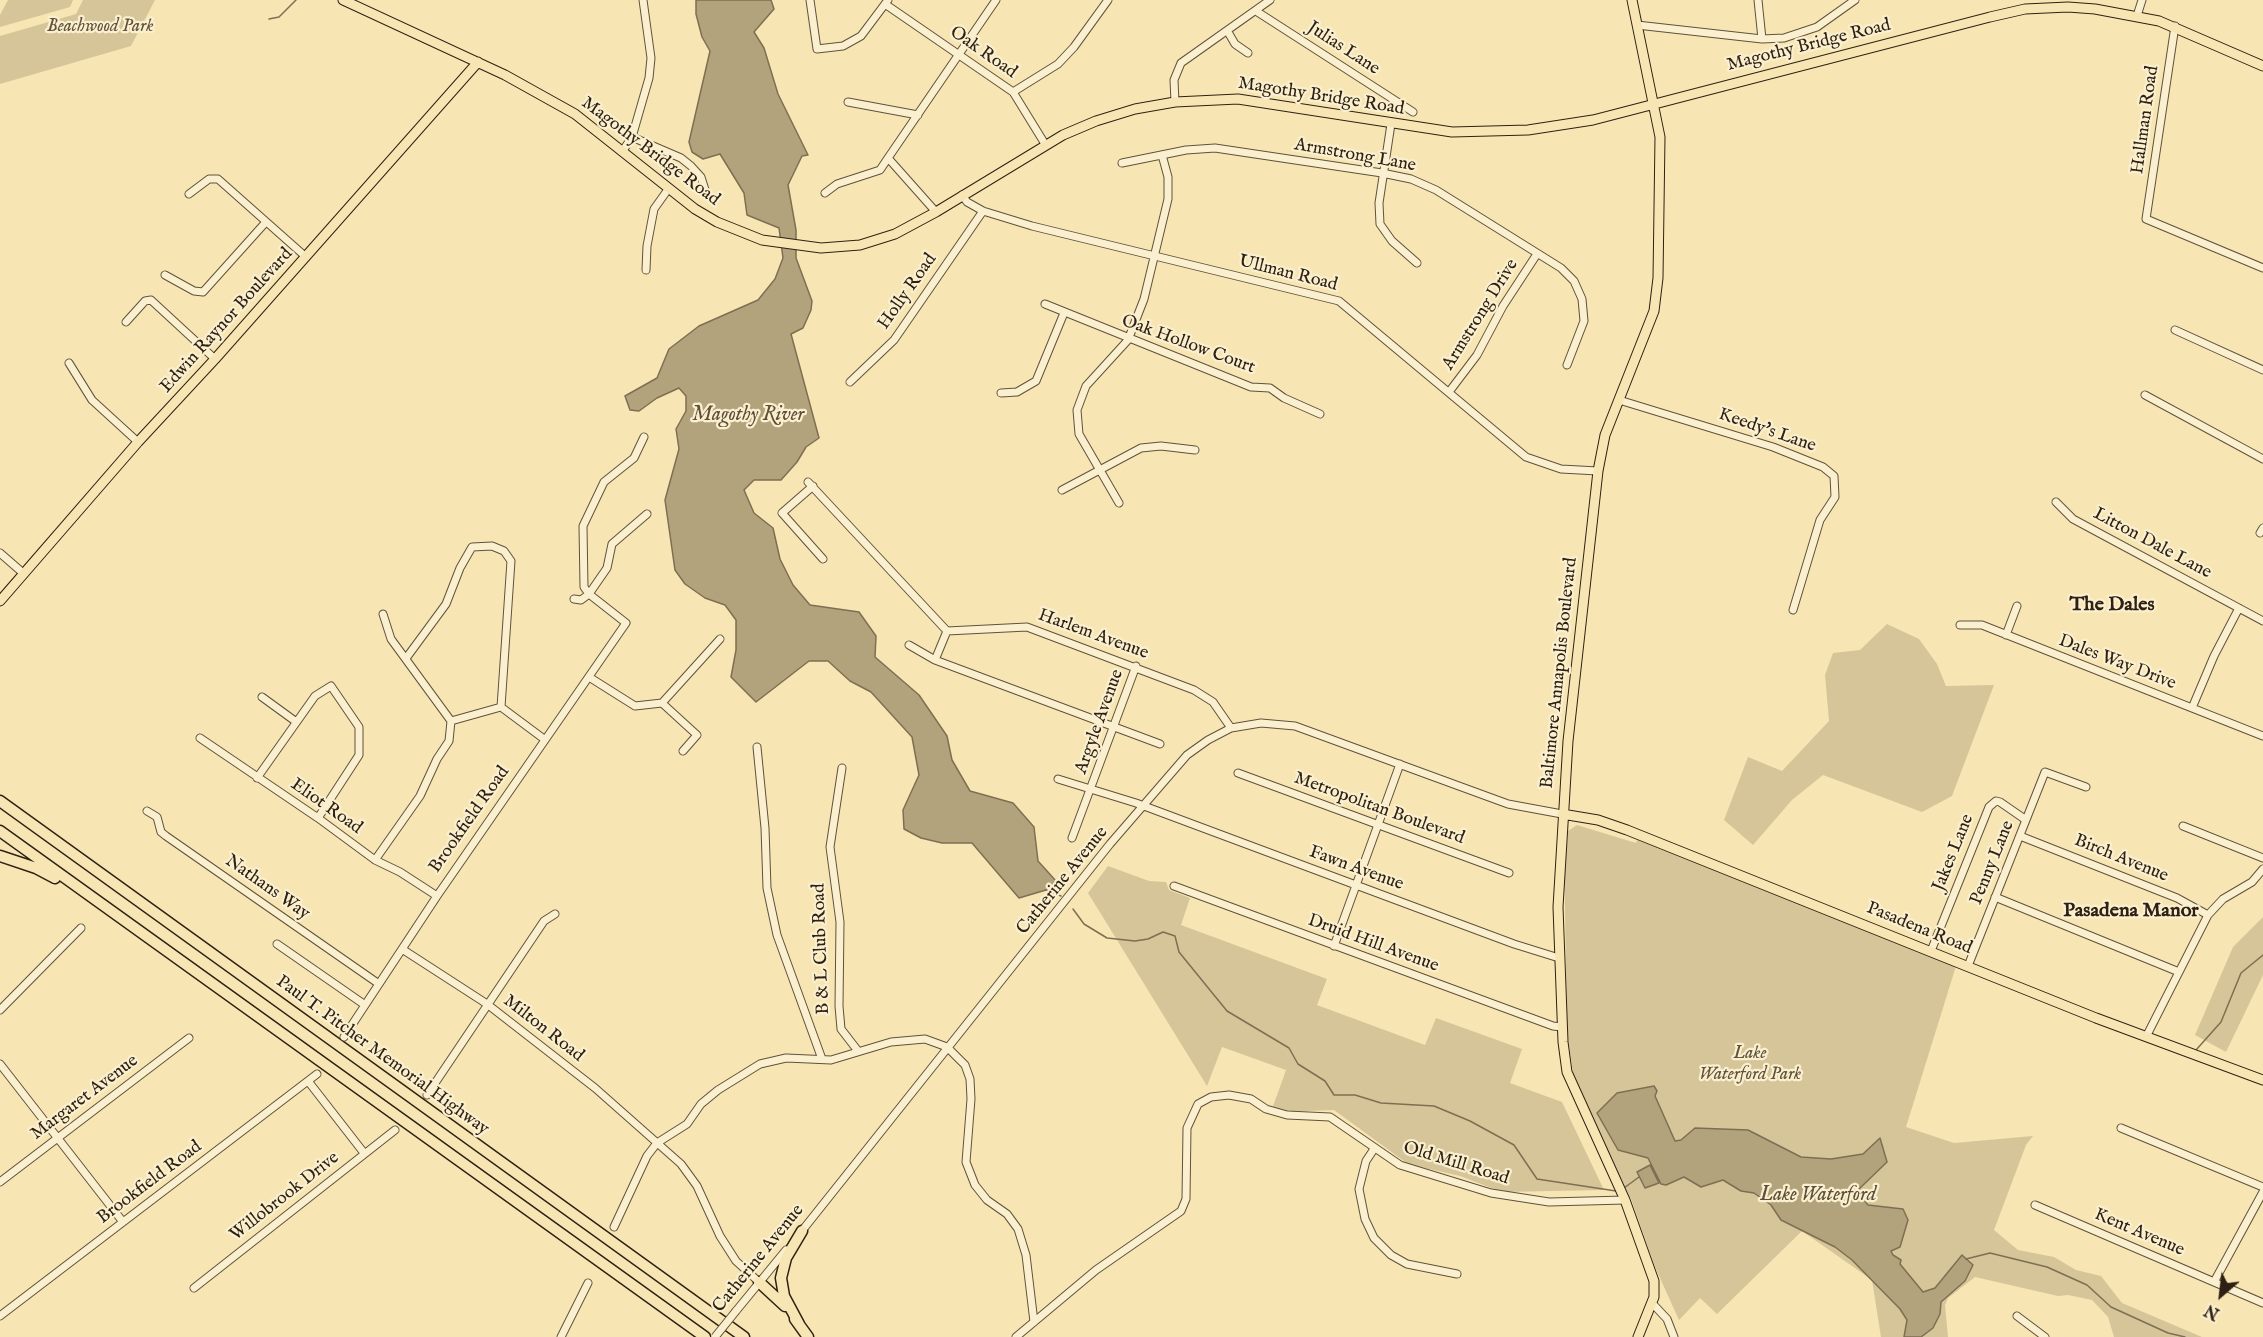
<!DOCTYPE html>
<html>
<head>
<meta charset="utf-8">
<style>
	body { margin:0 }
	#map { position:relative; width:2263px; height:1337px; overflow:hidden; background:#f7e6b4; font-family:"IM FELL English",serif }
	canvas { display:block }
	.north { position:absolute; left:2191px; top:1265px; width:60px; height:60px; -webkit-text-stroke:4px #faefce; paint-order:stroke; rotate:208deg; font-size:16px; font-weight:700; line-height:24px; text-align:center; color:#2e2113 }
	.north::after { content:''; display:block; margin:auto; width:21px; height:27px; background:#2e2113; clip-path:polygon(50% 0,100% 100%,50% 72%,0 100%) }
</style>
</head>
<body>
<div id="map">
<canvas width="2263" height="1337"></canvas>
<div class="north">N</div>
</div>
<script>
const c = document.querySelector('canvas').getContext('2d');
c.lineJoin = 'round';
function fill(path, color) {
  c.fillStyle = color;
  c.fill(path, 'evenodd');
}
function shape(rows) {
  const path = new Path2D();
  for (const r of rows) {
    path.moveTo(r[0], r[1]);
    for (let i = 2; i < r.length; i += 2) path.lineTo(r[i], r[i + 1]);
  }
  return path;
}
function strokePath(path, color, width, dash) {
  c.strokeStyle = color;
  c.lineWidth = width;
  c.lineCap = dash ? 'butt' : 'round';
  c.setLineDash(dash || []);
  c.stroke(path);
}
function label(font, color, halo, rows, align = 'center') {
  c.font = font + ' "IM FELL English",serif';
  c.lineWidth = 4.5;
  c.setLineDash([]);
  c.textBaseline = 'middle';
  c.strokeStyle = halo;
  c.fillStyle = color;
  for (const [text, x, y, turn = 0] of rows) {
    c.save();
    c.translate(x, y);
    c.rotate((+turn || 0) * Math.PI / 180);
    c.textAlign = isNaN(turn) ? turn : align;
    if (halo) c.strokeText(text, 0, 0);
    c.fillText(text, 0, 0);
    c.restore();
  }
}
fill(shape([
	[8,0,73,0,70,7,0,27,0,15],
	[83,0,155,0,131,46,0,84,0,36,76,14],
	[1887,624,1919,639,1937,664,1946,686,1994,685,1952,796,1922,812,1823,775,1792,800,1753,845,1724,820,1748,757,1782,771,1829,721,1825,675,1833,653,1860,650],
	[1577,825,1636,843,1637,840,1956,966,1906,1127,1954,1143,2033,1136,2026,1145,1994,1230,2018,1250,2054,1257,2076,1270,2101,1276,2122,1303,2202,1337,2114,1337,2108,1317,2092,1300,2068,1295,2058,1296,1975,1277,1948,1298,1945,1305,1948,1337,1881,1337,1872,1280,1802,1231,1717,1314,1700,1298,1679,1320,1655,1267,1631,1199,1584,1106,1573,1073,1567,1032,1564,848,1567,847,1568,831],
	[1108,866,1149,881,1166,882,1169,890,1190,898,1181,925,1327,979,1317,1005,1425,1045,1436,1018,1522,1049,1510,1083,1562,1102,1604,1190,1502,1192,1460,1176,1408,1164,1334,1110,1279,1112,1272,1109,1286,1070,1222,1047,1207,1086,1088,893],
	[2263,917,2263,975,2226,1052,2195,1035,2233,947]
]), '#d5c599');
const water = shape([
	[696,0,771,0,774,9,754,32,764,48,778,94,808,155,802,156,788,185,796,230,796,258,812,301,811,310,803,328,791,334,819,438,806,447,797,462,781,480,754,480,744,490,754,513,773,528,780,559,793,585,810,605,859,612,876,636,875,657,919,695,947,736,952,760,970,791,1013,803,1034,827,1038,861,1056,881,1046,890,1019,898,972,843,942,843,921,838,904,829,903,810,919,775,912,737,871,692,850,681,828,661,809,661,756,702,731,677,736,650,736,620,725,605,705,598,685,584,675,570,665,500,679,449,676,429,686,411,686,396,679,388,657,398,639,411,630,410,625,396,657,378,669,349,699,326,758,300,775,279,783,258,779,228,747,215,744,193,720,154,703,159,692,152,689,142,710,51,702,37,696,14,696,0],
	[1654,1086,1657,1091,1655,1096,1675,1141,1681,1140,1695,1128,1748,1130,1801,1157,1831,1159,1863,1154,1880,1138,1887,1162,1857,1191,1868,1205,1903,1209,1908,1220,1900,1247,1891,1251,1893,1255,1901,1260,1900,1264,1923,1292,1935,1288,1962,1255,1973,1265,1965,1281,1941,1302,1940,1314,1933,1328,1921,1337,1904,1337,1907,1320,1900,1309,1852,1260,1835,1247,1781,1220,1771,1205,1754,1193,1741,1191,1723,1180,1701,1187,1684,1177,1666,1185,1661,1184,1648,1158,1618,1150,1597,1113,1617,1093,1654,1086],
	[1650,1165,1659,1183,1645,1188,1637,1172,1650,1165]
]);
fill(water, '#b3a37d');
strokePath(water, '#7e6f53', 1.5);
strokePath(shape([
	[269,19,279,17,296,0],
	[1046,890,1061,896],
	[1073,909,1084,924,1107,938,1135,941,1148,939,1163,932,1175,936,1179,952,1227,1011,1289,1048,1298,1064,1325,1081,1334,1095,1355,1095,1381,1103,1434,1106,1470,1121,1514,1145,1537,1179,1616,1191],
	[2196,1050,2221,1022,2241,973,2263,955],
	[1624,1188,1639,1177],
	[1966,1259,1990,1253,2047,1267,2087,1285,2111,1307,2168,1333,2185,1337]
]), '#7e6f53', 1.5);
const minor = shape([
	[810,0,817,49,843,46,861,36,888,0],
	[1758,0,1762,39],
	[885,4,1013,92,1045,144],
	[1256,11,1413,112],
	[2137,16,2142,0],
	[1637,25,1762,39,1784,38,1817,27,1855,0],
	[2175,26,2146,219,2263,268],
	[1228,32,1235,44,1248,53],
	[1013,92,1058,64,1074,47,1108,0],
	[848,102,918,115],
	[1175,102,1174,80,1181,63,1270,0],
	[1391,124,1379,203,1380,224,1392,241,1417,263],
	[632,137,681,158,691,166,701,177,707,196],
	[622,152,632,137,649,78,651,58,643,0],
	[888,158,996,0],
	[1122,163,1186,150,1215,148,1382,173,1411,179,1436,190,1561,268,1574,281,1582,299,1584,321,1567,365],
	[825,193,837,184,880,170,888,158,936,212],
	[189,194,209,179,218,179,306,257],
	[962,195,967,202,983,211,1032,226,1339,301,1526,457,1561,469,1598,471],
	[646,270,647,246,654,209,669,188],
	[165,275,194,291,203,292,265,223],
	[1045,304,1251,387,1270,388,1284,398,1320,414],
	[126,322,145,301,151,300,215,359],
	[2175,330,2263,370],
	[69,363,92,400,138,442],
	[850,382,894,340,983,211],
	[1449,392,1477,355,1503,306,1537,254],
	[1001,393,1017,392,1036,381,1064,313],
	[2145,395,2263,459],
	[1619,400,1773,447,1823,467,1834,476,1835,497,1820,520,1793,610],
	[808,482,947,631],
	[813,486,782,513,823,559],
	[1062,490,1141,448,1161,446,1195,450],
	[2056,502,2073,519,2263,621],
	[1119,503,1079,434,1077,410,1086,386,1128,340,1144,299,1168,199,1168,177,1162,155],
	[2260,533,2263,528],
	[0,553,23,573],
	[574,599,581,600,589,594,607,568,612,544,647,514],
	[1960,625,1982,625,2263,736],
	[947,631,1027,627,1194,690,1213,702,1231,728],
	[2006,635,2017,606],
	[909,645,935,660,1160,744],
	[407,657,446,604,460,568,472,547,492,546,504,551,511,561,501,707,544,739],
	[935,660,947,631],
	[589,677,635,706,662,703,697,735,683,751],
	[262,697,295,721],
	[662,703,720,639],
	[2192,708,2214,656,2239,608],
	[451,721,501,707],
	[200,738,318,818,375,860,400,872,437,896],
	[757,747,765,828,767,888,777,935,822,1059],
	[842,768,830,847,840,922,839,1006,841,1029,858,1051],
	[1238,773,1509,873],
	[257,778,315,696,331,686,359,727,359,755,318,818],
	[1058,779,1136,803,1514,944,1559,958],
	[147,811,157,817,161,832,166,836,379,984],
	[2183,826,2263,858],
	[2020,836,2177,898,2208,915],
	[1072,838,1136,666],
	[375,860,420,796,437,759,449,741,451,721,391,639,383,614],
	[1174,886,1553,1026,1562,1027],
	[1995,897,2179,972],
	[277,944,365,1005],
	[1334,946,1400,764],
	[402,949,487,1004,595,1088,681,1164,697,1186,720,1236,736,1261,759,1282],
	[1931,951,1989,807,1996,801,2000,802,2026,820],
	[1968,966,2045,772,2086,787],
	[0,1010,81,928],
	[344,1037,437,896,626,623,589,594,584,587,583,526,604,482,634,458,644,437],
	[2146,1037,2208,915,2223,899,2252,882,2263,869],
	[0,1064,123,1222],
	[308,1081,364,1153],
	[427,1095,544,921,555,914],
	[2121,1128,2263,1187],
	[1374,1149,1366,1161,1359,1189,1365,1219,1374,1238,1391,1255,1407,1264,1457,1274],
	[0,1182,189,1038],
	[2035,1205,2263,1303],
	[614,1227,647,1156,657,1143,687,1124,701,1104,718,1090,760,1064,786,1058,831,1060,891,1042,925,1039,947,1047,965,1065,970,1079,971,1099,966,1162,975,1185,987,1200,1007,1214,1018,1229,1026,1255,1034,1322],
	[801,1232,1110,844,1187,755,1208,740,1231,728,1261,723,1295,726,1508,804,1562,814],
	[2214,1282,2263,1192],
	[194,1288,395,1130],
	[1652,1303,1667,1319,1674,1337],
	[736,1311,786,1250],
	[0,1316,317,1074],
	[2017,1316,2045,1337],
	[561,1337,588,1283],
	[1016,1337,1096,1270,1181,1211,1186,1199,1187,1128,1198,1104,1211,1097,1229,1095,1251,1099,1266,1109,1287,1115,1330,1117,1400,1165,1491,1193,1549,1202,1625,1200]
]);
const major = shape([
	[343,0,505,75,575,114,695,209,717,222,762,240,821,248,860,245,895,234,936,212,1063,135,1096,121,1135,109,1175,102,1238,99,1452,132,1528,130,1593,120,1990,17,2025,9,2068,7,2095,9,2159,21,2263,66],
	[1632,0,1660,137,1658,278,1654,311,1605,435,1598,471,1568,741,1558,907,1563,1042,1567,1072,1625,1200,1654,1281,1654,1297,1638,1337],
	[0,601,138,442,215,359,478,62],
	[1562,814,1598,820,1627,830,2096,1018,2263,1080]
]);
const highway = shape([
	[0,801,744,1337],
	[0,831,705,1337],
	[0,856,36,868,55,878],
	[759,1282,785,1306],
	[795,1319,808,1337],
	[799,1324,784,1296,781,1278,786,1258,802,1231]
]);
strokePath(minor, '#60523b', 9);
strokePath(major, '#2e2113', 11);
strokePath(highway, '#2e2113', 13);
strokePath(minor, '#faefce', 7);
strokePath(major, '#f7e6b4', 9);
strokePath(highway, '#f7e6b4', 10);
const minorBridge = shape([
	[715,1337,736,1311]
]);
strokePath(minorBridge, '#60523b', 9, []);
strokePath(minorBridge, '#faefce', 7);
label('italic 18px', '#60523b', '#faefce', [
	["Beachwood Park",100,27],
	["Lake",1750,1054],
	["Waterford Park",1750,1075]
]);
label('18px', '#2e2113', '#faefce', [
	["Magothy Bridge Road",1809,46,-14],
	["Julias Lane",1343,49,33],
	["Oak Road",983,53,35],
	["Magothy Bridge Road",1321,97,9],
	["Hallman Road",2146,120,-82],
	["Magothy Bridge Road",650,152,37],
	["Armstrong Lane",1355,156,10],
	["Ullman Road",1288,274,14],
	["Holly Road",908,292,-55],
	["Armstrong Drive",1481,315,-58],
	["Edwin Raynor Boulevard",227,321,-48],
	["Oak Hollow Court",1188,345,20],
	["Keedy's Lane",1767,431,19],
	["Litton Dale Lane",2152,544,28],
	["Harlem Avenue",1093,635,20],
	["Dales Way Drive",2117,663,21],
	["Baltimore Annapolis Boulevard",1560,673,-84],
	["Argyle Avenue",1100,722,-70],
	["Eliot Road",326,807,35],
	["Metropolitan Boulevard",1379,809,20],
	["Brookfield Road",470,820,-55],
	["Jakes Lane",1954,853,-68],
	["Birch Avenue",2121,859,22],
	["Penny Lane",1993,863,-68],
	["Fawn Avenue",1356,869,20],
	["Catherine Avenue",1063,881,-51],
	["Nathans Way",267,888,35],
	["Pasadena Road",1919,929,22],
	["Druid Hill Avenue",1373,944,20],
	["B & L Club Road",822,949,-92],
	["Milton Road",543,1029,38],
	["Paul T. Pitcher Memorial Highway",382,1056,36],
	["Margaret Avenue",85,1098,-37],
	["Old Mill Road",1456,1164,17],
	["Brookfield Road",150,1183,-37],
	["Willobrook Drive",285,1197,-38],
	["Kent Avenue",2139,1233,23],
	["Catherine Avenue",759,1259,-51]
]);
label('italic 20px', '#5d4e38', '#faefce', [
	["Magothy River",748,416],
	["Lake Waterford",1818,1196]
]);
label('bold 20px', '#2e2113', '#faefce', [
	["The Dales",2112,606],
	["Pasadena Manor",2131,912]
]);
</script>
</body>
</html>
